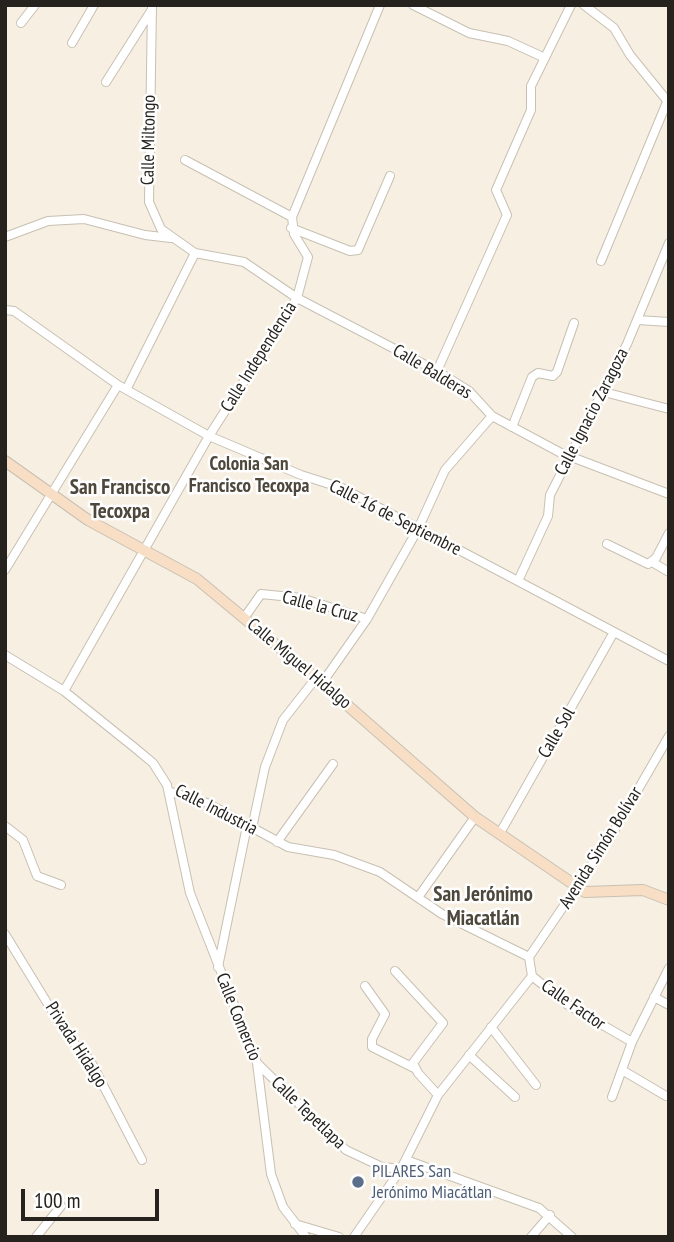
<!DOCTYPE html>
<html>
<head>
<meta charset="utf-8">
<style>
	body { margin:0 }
	#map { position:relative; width:674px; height:1242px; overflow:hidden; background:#f7f0e2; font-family:"PT Sans Narrow",sans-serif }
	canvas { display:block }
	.frame { position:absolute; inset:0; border:7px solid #26231e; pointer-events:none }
	.scale { position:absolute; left:21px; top:1189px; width:138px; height:32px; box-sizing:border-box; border:4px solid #26231e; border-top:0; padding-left:9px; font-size:21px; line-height:24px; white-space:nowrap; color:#26231e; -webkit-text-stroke:5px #fefefe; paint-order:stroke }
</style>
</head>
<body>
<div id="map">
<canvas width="674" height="1242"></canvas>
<div class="frame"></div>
<div class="scale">100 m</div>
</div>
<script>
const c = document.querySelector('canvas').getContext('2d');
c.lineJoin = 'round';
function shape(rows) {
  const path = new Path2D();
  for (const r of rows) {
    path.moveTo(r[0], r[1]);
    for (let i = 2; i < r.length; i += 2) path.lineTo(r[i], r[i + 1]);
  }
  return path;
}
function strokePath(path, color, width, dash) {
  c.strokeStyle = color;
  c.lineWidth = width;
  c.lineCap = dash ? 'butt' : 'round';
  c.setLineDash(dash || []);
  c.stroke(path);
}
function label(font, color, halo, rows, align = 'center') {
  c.font = font + ' "PT Sans Narrow",sans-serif';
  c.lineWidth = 5;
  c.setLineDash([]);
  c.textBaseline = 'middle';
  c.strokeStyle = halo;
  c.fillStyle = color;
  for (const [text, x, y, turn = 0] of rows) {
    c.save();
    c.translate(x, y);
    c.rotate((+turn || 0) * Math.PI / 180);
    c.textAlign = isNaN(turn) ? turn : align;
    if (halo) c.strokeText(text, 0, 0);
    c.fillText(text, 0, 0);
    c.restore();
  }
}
const street = shape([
	[152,5,149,202,161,229,195,253],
	[413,5,469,33,508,41,545,58],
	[584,5,614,28,630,55,669,103],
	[21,23,35,5],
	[72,43,94,5],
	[106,82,151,11],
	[185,160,292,217],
	[291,228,350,251,358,250,390,176],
	[5,237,48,221,84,219,145,235,171,238],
	[195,253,244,262,297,298,437,371,469,391,492,416,561,453,669,494],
	[601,261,667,102],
	[5,310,14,311,118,385,209,436,301,475,342,488,669,661],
	[638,320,669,322],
	[437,371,507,215,496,190,531,110,531,86,571,5],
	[127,388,195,253],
	[604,392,669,409],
	[512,427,532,377,538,373,553,376,557,372,574,323],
	[607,544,648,564,656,558,669,533],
	[652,562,669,572],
	[5,570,118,385],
	[518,581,548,516,550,495,627,344,669,243],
	[244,618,261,594,301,598,367,619],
	[5,655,64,691,135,748,153,763,167,785,190,893,257,1063,271,1174,283,1207,306,1237],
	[322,683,367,619,418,529,445,470,492,416],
	[64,691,209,436,297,298,308,257,294,234,292,217,380,5],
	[171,792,207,803,288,847,334,855,380,872,442,914,529,957,532,976,568,1005,632,1042],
	[5,826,23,840,37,876,61,885],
	[252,828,265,767,283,720,316,678],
	[500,833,614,632],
	[277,842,333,764],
	[419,896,475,817],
	[5,934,68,1037,90,1060,142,1160],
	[529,957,610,838,669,736],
	[218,967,247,826],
	[395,971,443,1023,413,1063,418,1073,438,1095],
	[365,986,385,1014,372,1039,372,1047,414,1068],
	[654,997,669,1005],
	[491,1027,536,1085],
	[469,1055,515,1097],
	[258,1064,346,1150,382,1167,401,1169],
	[622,1070,666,1096],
	[612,1097,632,1042,669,968],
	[406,1160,539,1208,572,1237],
	[295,1224,339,1237],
	[36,1237,61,1206],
	[354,1237,401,1169,438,1095,532,976],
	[531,1237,550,1215]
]);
const secondary = shape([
	[5,461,88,520,197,579,322,683,475,817,585,892,643,890,669,900]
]);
strokePath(street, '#c7c0b3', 10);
strokePath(secondary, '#c7c0b3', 12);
strokePath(street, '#fff', 8);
strokePath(secondary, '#f8dec5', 10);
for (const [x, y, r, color] of [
	[358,1182,7,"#5c6f8a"]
]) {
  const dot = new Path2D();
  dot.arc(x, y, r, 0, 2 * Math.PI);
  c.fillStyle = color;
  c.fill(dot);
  strokePath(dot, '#fefefe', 2.5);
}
label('18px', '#26231e', '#fefefe', [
	["Calle Miltongo",149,140,-89],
	["Calle Independencia",259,357,-58],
	["Calle Balderas",432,372,31],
	["Calle Ignacio Zaragoza",592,412,-63],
	["Calle 16 de Septiembre",395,518,27],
	["Calle la Cruz",320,607,15],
	["Calle Miguel Hidalgo",299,664,40],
	["Calle Sol",557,733,-60],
	["Calle Industria",216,810,27],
	["Avenida Simón Bolívar",601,848,-58],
	["Calle Factor",573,1005,35],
	["Calle Comercio",238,1017,68],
	["Privada Hidalgo",76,1045,57],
	["Calle Tepetlapa",308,1113,44]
]);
label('18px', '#4e5e75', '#fefefe', [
	["PILARES San",372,1172],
	["Jerónimo Miacátlan",372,1193]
], 'left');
label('bold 19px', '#4e483c', '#fefefe', [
	["Colonia San",249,465],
	["Francisco Tecoxpa",249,487]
]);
label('bold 21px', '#4e483c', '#fefefe', [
	["San Francisco",120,488],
	["Tecoxpa",120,512],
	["San Jerónimo",483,895],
	["Miacatlán",483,919]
]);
</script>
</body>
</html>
